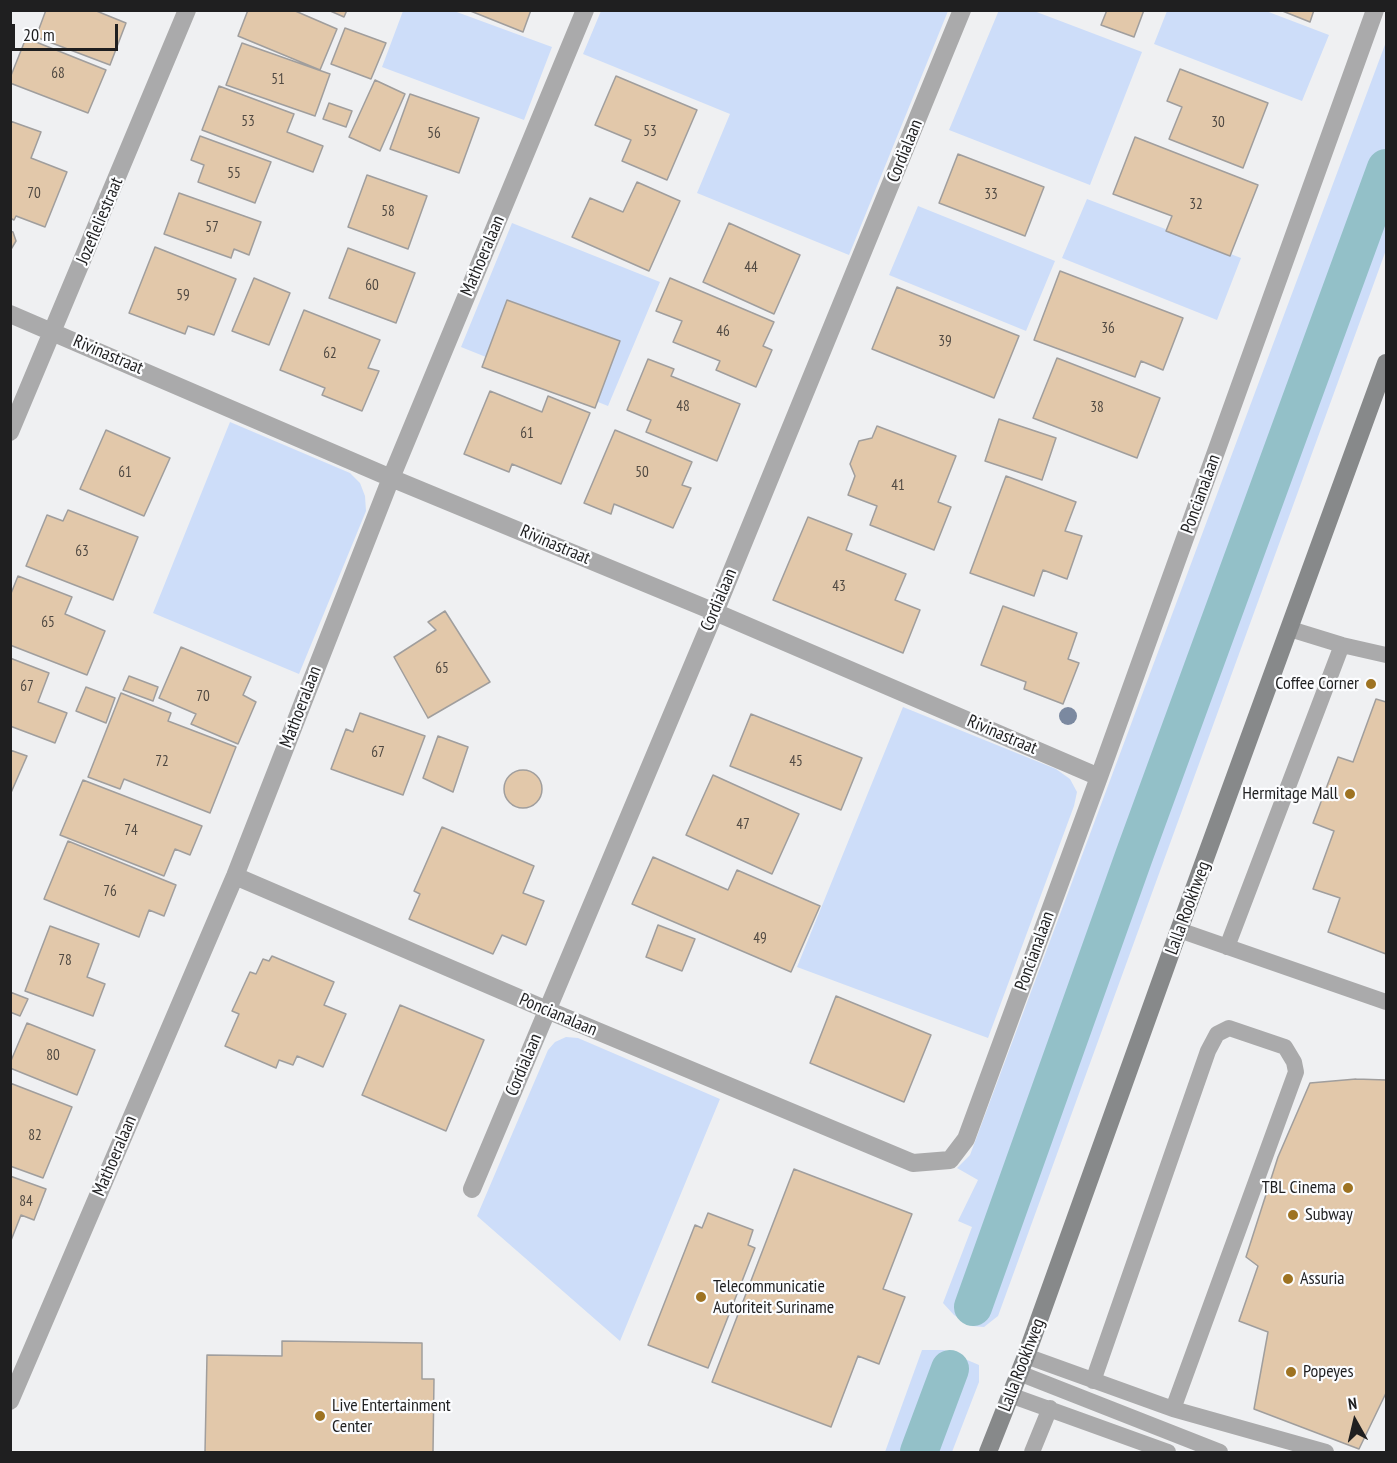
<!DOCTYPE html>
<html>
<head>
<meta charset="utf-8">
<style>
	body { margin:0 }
	#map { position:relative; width:1397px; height:1463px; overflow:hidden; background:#eff0f2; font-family:"PT Sans Narrow",sans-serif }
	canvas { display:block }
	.frame { position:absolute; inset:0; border:12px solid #1f1f20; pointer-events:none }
	.north { position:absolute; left:1325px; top:1391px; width:60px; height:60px; -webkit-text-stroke:4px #fcfdff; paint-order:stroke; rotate:352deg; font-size:16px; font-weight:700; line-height:24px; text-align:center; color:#1f1f20 }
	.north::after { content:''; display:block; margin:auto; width:21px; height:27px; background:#1f1f20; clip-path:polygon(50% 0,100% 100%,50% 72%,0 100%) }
	.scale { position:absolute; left:12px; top:24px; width:106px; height:27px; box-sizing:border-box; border:3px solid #1f1f20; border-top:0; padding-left:8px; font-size:18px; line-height:21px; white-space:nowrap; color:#1f1f20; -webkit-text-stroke:4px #fcfdff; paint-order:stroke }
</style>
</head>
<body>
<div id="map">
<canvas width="1397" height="1463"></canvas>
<div class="frame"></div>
<div class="north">N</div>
<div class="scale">20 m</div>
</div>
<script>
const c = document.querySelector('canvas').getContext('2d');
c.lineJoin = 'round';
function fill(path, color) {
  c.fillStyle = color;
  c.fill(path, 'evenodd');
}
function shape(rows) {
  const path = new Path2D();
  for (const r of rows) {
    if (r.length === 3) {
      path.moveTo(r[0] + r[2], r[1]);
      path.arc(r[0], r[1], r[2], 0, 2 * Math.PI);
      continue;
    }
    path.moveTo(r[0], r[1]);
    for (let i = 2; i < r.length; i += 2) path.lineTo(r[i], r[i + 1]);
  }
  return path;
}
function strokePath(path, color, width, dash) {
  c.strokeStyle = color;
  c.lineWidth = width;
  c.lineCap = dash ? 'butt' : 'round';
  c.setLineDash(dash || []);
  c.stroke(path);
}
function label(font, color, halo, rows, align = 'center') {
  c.font = font + ' "PT Sans Narrow",sans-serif';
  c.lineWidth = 4.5;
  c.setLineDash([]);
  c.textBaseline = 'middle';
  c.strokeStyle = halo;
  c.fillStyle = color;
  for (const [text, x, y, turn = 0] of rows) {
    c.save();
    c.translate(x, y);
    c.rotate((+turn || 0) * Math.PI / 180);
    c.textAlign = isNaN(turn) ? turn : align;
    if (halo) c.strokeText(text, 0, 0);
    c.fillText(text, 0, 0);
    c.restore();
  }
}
fill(shape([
	[999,10,1034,11,1142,52,1090,185,949,130],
	[403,11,454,11,552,47,524,120,382,67],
	[601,11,948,11,849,255,697,193,730,114,583,54],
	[1167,11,1266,11,1329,35,1302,101,1154,44],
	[1386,42,1386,250,998,1316,984,1327,971,1326,954,1315,943,1303,972,1227,958,1221,978,1180,957,1168,970,1155],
	[1087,199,1241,258,1217,320,1062,258],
	[918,206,1055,261,1026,331,889,275],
	[512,223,660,282,608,406,461,347],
	[230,422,350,473,360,483,365,496,366,511,299,674,153,613],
	[903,707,1056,769,1070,779,1077,792,1074,806,988,1038,797,967],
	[566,1037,578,1038,720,1099,620,1341,477,1216,548,1050,555,1042],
	[922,1350,944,1350,979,1365,979,1382,952,1452,885,1452]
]), '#cdddf9');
strokePath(shape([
	[973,1307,1134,856,1386,168],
	[919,1452,950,1369]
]), '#93c0c8', 38);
const building = shape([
	[46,10,94,10,126,23,110,65,36,37,46,10],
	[248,10,293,10,337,29,320,70,238,36,248,10],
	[328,10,347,10,344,17,328,10],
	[468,10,531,10,523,32,468,10],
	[1107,10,1144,10,1134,37,1101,25,1107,10],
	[1280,10,1314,10,1310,22,1280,10],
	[345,28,386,43,371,79,331,64,345,28],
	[26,38,106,70,88,113,10,83,10,78,26,38],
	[242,43,330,74,315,116,226,85,242,43],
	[1180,69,1268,103,1243,168,1169,139,1182,107,1167,101,1180,69],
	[616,76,697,110,667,180,622,161,631,140,595,125,616,76],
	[375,80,405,94,380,151,349,137,375,80],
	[219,86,294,114,287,132,323,146,313,172,202,130,219,86],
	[410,94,479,118,459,173,390,149,410,94],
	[329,103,352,111,346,127,323,119,329,103],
	[10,121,41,132,31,158,67,172,45,227,16,216,14,220,10,218,10,121],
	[200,136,271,162,255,203,198,182,204,165,191,160,200,136],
	[1135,137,1258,185,1230,256,1166,231,1172,216,1113,194,1135,137],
	[958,154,1044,187,1025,236,939,203,958,154],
	[367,175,427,196,408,249,348,227,367,175],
	[637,182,680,201,649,271,572,237,590,198,623,212,637,182],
	[179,193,261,222,249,255,234,249,231,258,164,234,179,193],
	[729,223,800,255,774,314,703,282,729,223],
	[10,231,13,232,16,241,10,251,10,231],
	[155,247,236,279,214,335,188,326,185,334,129,313,155,247],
	[348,248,415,273,396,323,329,298,348,248],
	[1060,271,1183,318,1163,370,1141,361,1135,377,1034,340,1060,271],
	[254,278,290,293,269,345,232,331,254,278],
	[670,278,774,322,763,346,772,350,756,387,716,370,720,361,673,342,682,321,656,311,670,278],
	[897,287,1019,336,994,398,872,349,897,287],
	[507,300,620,341,595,408,482,367,507,300],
	[304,310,380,340,368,368,379,371,362,411,322,395,325,388,280,370,304,310],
	[1057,358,1160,398,1137,458,1033,418,1057,358],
	[648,359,674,369,671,376,740,404,717,461,646,432,651,420,627,410,648,359],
	[490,391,542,412,548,396,590,413,561,484,512,464,509,472,464,454,490,391],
	[999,419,1056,438,1042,480,985,461,999,419],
	[877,426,956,456,938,502,951,507,934,550,870,525,877,506,848,495,855,476,850,464,859,441,872,438,877,426],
	[106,430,170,458,144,516,80,489,106,430],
	[615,430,692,462,682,485,691,488,673,528,614,504,611,514,584,503,615,430],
	[1006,476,1076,502,1065,531,1082,536,1067,579,1043,570,1034,596,970,573,1006,476],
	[68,510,138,537,113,600,26,566,47,515,63,521,68,510],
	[808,517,852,534,846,550,906,574,895,600,920,610,903,653,773,600,808,517],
	[18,576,72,597,65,614,105,631,87,675,10,645,10,596,18,576],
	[1003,606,1077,633,1068,659,1079,663,1063,704,1024,689,1026,682,981,665,1003,606],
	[445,611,490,682,428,718,394,657,436,630,428,622,445,611],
	[181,647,251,677,243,695,256,702,238,744,191,724,196,714,159,698,181,647],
	[10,658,49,673,38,702,67,713,55,743,10,726,10,658],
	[129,676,158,687,153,701,123,690,129,676],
	[86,687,115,698,106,723,76,711,86,687],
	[121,693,171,713,168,721,236,747,210,813,124,779,120,789,88,777,121,693],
	[1376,699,1386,702,1386,954,1328,932,1340,898,1313,889,1334,831,1313,823,1338,757,1353,762,1376,699],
	[360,713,425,736,403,795,331,769,346,729,353,732,360,713],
	[751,714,862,758,841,810,730,766,751,714],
	[438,736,468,747,453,792,423,778,438,736],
	[10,750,27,756,10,795,10,750],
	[523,789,19],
	[713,775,799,814,772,874,686,835,713,775],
	[83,780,202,826,190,855,175,849,164,876,60,835,83,780],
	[442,827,534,866,523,893,544,901,526,945,502,935,493,954,409,919,420,894,414,891,442,827],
	[68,841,176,885,164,916,149,910,139,937,44,899,68,841],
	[653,857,728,890,737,870,820,906,791,972,632,904,653,857],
	[658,925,695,939,682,971,646,957,658,925],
	[50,926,99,944,87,977,105,984,93,1016,25,991,50,926],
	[272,956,334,982,324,1005,346,1014,323,1067,297,1056,293,1065,279,1060,276,1068,225,1046,239,1014,232,1011,250,972,256,974,263,959,269,961,272,956],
	[10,992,28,999,20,1016,10,1012,10,992],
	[836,996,931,1035,904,1102,810,1063,836,996],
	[400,1005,484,1040,446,1131,362,1095,400,1005],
	[27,1023,95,1050,77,1095,10,1068,10,1063,27,1023],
	[1356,1079,1386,1080,1386,1393,1359,1449,1254,1409,1268,1332,1239,1321,1258,1266,1246,1257,1278,1157,1310,1083,1356,1079],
	[10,1083,72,1107,43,1178,10,1166,10,1083],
	[794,1169,912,1214,883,1289,905,1297,879,1364,858,1356,831,1427,712,1382,794,1169],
	[10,1176,46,1189,34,1220,21,1215,10,1243,10,1176],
	[708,1213,753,1230,748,1245,755,1248,708,1368,648,1345,695,1225,702,1228,708,1213],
	[282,1341,422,1343,422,1379,434,1379,433,1452,205,1452,207,1355,282,1356,282,1341]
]);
fill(building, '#e2c8aa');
strokePath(building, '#a09e9d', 1.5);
strokePath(shape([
	[1290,629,1342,645,1386,655],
	[1179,930,1386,1002],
	[1227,947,1342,645],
	[1026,1356,1173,1409,1326,1452],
	[1019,1373,1220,1452],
	[1093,1381,1208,1051,1217,1034,1229,1028,1285,1047,1294,1062,1296,1072,1173,1409],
	[1010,1395,1168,1452],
	[1032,1452,1050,1408]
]), '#aaaaab', 16);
strokePath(shape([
	[10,314,391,478,715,612,1099,777],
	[10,432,187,10],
	[235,876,547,1010,913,1163,950,1160,966,1139,1099,777,1375,10],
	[472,1189,715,612,962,10],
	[10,1401,235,876,391,478,585,10]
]), '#aaaaab', 18);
strokePath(shape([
	[988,1452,1026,1356,1179,930,1386,363]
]), '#87898a', 18);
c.fillStyle = '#7b89a0';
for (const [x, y] of [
	[1068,716]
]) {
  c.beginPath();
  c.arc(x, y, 9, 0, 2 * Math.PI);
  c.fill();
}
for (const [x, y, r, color] of [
	[1371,684,6,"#9e7322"],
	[1350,794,6,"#9e7322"],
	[1348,1188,6,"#9e7322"],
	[1293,1215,6,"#9e7322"],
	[1288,1279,6,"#9e7322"],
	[701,1297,6,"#9e7322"],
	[1291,1372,6,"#9e7322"],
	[320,1416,6,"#9e7322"]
]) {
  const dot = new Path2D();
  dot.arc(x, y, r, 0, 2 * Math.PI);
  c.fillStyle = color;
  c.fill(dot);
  strokePath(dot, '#fcfdff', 2);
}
label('15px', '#504942', null, [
	["68",58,74],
	["51",278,80],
	["53",248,122],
	["30",1218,123],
	["53",650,132],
	["56",434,134],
	["55",234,174],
	["70",34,194],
	["33",991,195],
	["32",1196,205],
	["58",388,212],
	["57",212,228],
	["44",751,268],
	["60",372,286],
	["59",183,296],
	["36",1108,329],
	["46",723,332],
	["39",945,342],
	["62",330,354],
	["48",683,407],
	["38",1097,408],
	["61",527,434],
	["61",125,473],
	["50",642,473],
	["41",898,486],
	["63",82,552],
	["43",839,587],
	["65",48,623],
	["65",442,669],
	["67",27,687],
	["70",203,697],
	["67",378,753],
	["72",162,762],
	["45",796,762],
	["47",743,825],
	["74",131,831],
	["76",110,892],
	["49",760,939],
	["78",65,961],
	["80",53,1056],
	["82",35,1136],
	["84",26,1202]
]);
label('18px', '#1f1f20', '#fcfdff', [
	["Cordialaan",905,151,-68],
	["Jozefleliestraat",100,221,-67],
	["Mathoeralaan",483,256,-67],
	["Rivinastraat",108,355,23],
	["Poncianalaan",1201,494,-70],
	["Rivinastraat",555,545,23],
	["Cordialaan",719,600,-67],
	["Mathoeralaan",301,707,-69],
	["Rivinastraat",1002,735,23],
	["Lalla Rookhweg",1188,908,-70],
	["Poncianalaan",1035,951,-70],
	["Poncianalaan",558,1015,23],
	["Cordialaan",524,1065,-67],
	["Mathoeralaan",115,1156,-67],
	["Lalla Rookhweg",1022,1365,-69]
]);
label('18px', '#1f1f20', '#fcfdff', [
	["Coffee Corner",1359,684,"right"],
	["Hermitage Mall",1338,794,"right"],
	["TBL Cinema",1336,1188,"right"],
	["Subway",1305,1215],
	["Assuria",1300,1279],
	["Telecommunicatie",713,1287],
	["Autoriteit Suriname",713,1308],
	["Popeyes",1303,1372],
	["Live Entertainment",332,1406],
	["Center",332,1427]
], 'left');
</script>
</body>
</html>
